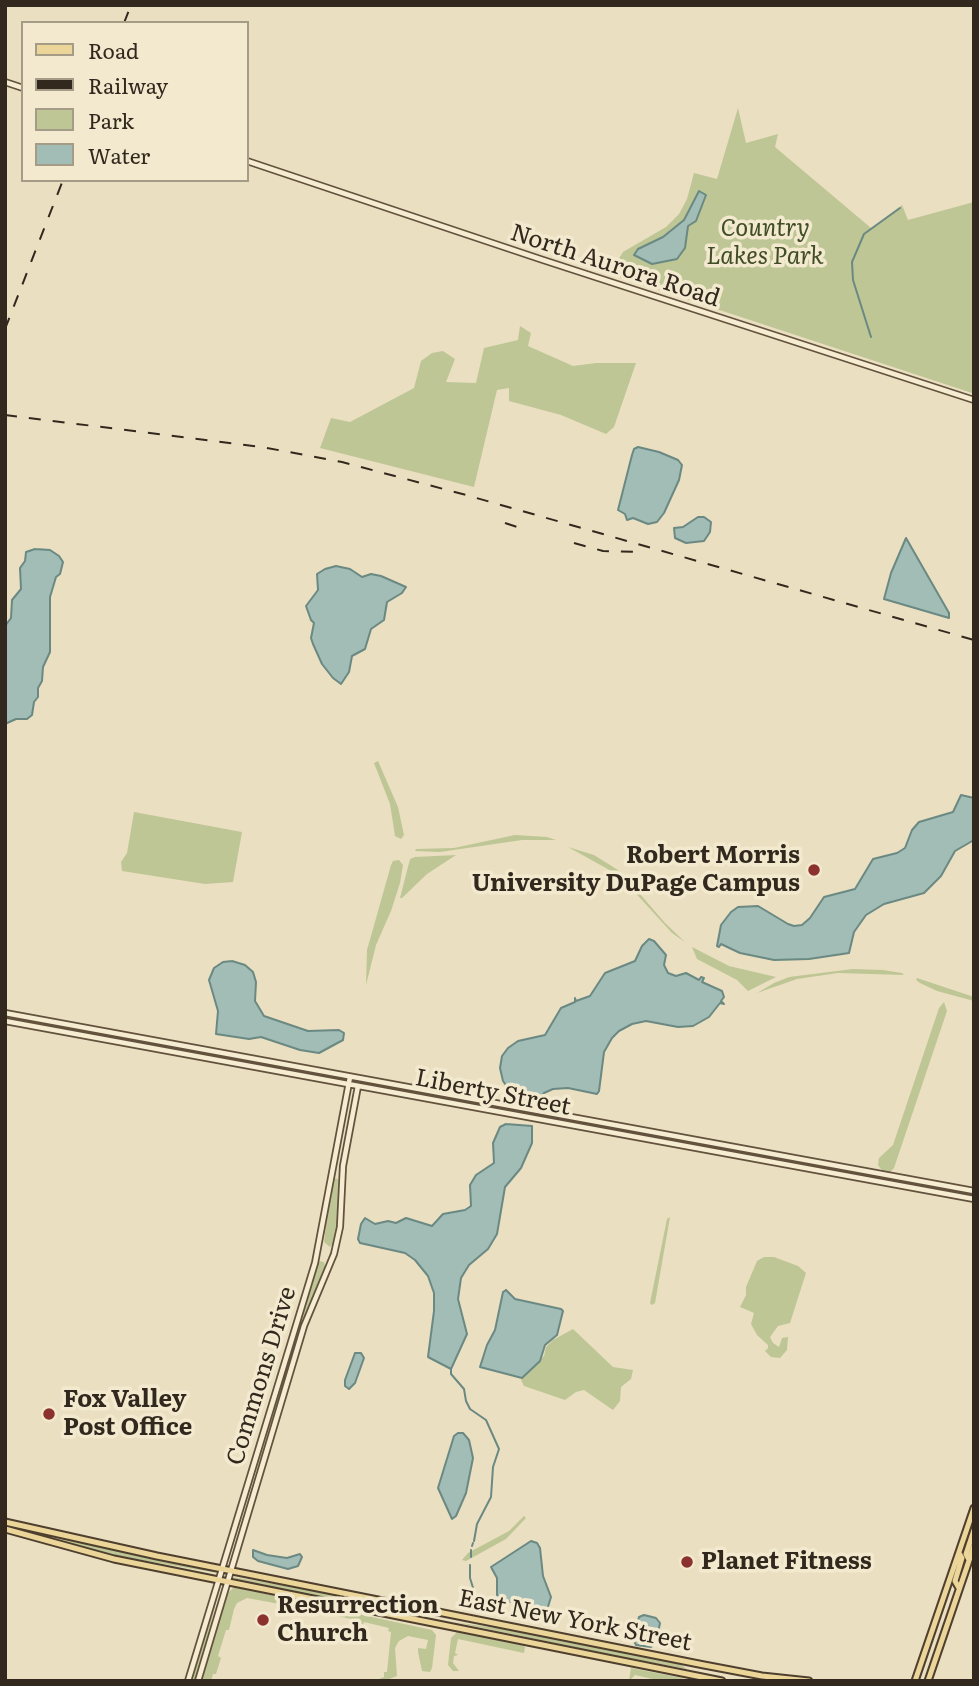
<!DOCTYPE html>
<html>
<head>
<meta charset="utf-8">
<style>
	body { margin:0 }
	#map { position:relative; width:979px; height:1686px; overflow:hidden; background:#eadfc0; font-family:Literata,serif }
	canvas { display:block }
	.frame { position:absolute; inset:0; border:7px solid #32281d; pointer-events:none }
	.legend { position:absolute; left:21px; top:21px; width:228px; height:161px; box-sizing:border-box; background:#f2e9cf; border:2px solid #a59c88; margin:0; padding:9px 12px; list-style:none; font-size:21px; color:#32281d }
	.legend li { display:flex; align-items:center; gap:14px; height:35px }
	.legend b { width:35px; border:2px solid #a59c88 }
</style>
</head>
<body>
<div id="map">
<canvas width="979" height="1686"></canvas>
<div class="frame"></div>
<ul class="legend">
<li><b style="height:9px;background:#ebd599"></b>Road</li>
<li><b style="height:9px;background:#32281d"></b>Railway</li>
<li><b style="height:19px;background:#bec695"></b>Park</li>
<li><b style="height:19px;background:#a2bcb6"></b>Water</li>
</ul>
</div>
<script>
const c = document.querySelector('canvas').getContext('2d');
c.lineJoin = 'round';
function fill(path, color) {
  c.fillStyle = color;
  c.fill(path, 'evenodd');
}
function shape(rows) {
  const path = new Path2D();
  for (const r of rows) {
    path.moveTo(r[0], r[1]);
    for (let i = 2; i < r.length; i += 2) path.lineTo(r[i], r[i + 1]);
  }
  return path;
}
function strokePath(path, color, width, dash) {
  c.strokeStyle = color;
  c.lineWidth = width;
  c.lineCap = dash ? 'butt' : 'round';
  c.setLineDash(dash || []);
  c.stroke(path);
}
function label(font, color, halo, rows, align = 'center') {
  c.font = font + ' Literata,serif';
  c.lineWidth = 7;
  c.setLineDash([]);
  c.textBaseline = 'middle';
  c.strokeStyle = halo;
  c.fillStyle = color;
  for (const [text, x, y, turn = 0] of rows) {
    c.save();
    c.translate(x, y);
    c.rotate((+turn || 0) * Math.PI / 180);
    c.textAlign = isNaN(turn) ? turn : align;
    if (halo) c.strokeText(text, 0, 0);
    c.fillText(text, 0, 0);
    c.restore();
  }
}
fill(shape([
	[738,108,746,143,778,134,775,147,871,228,902,205,908,220,974,202,972,393,613,275,612,270,623,252,666,227,679,214,687,199,694,173,717,179],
	[520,326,531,333,528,346,573,366,596,363,636,363,614,427,606,434,561,415,509,401,509,388,497,390,474,487,320,448,331,418,350,422,414,388,421,361,432,353,443,351,455,359,446,382,476,383,484,348,518,340],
	[378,761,398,807,404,835,401,839,395,836,390,804,374,763],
	[134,812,242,832,233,882,205,884,122,871,121,862,127,853],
	[515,835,547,837,556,840,522,840,440,852,415,851,416,849,454,848],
	[568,847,594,855,621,872,665,923,685,942,672,933,631,888,613,872],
	[456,855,427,874,402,898,400,898,410,859,415,857],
	[399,860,403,865,400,883,391,911,376,945,366,985,367,950,371,936,391,865,393,861],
	[692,947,729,966,776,977,748,991,737,980,697,959],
	[853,969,883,970,902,973,904,975,838,973,797,979,757,993,774,983,789,977],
	[917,978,974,997,974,1001,937,991,920,983,916,980],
	[944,1002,947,1011,894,1168,889,1173,884,1173,878,1165,879,1158,893,1145,939,1008],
	[93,1034,136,1039,342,1078,292,1072],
	[363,1084,414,1091,671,1139,580,1125],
	[336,1178,338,1180,337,1227,335,1241,330,1247,324,1242,328,1206,333,1180],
	[670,1217,655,1303,652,1305,650,1303,667,1219],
	[774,1257,798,1266,806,1273,790,1323,778,1326,770,1337,773,1343,779,1347,782,1338,788,1337,787,1350,780,1358,771,1357,765,1351,768,1348,768,1345,757,1335,751,1324,754,1313,740,1307,746,1295,746,1287,757,1261,764,1257],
	[319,1261,324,1262,325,1266,306,1313,288,1372,294,1334],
	[573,1329,613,1367,633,1370,631,1379,621,1387,620,1401,613,1410,584,1390,576,1392,565,1400,524,1386,521,1380,544,1356,546,1347,553,1340],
	[524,1516,526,1518,506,1539,466,1561,462,1560,468,1553,509,1531],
	[5,1524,207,1569,217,1573,117,1556,5,1526],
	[233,1577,328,1593,425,1613,433,1616,336,1600,237,1580],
	[220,1587,196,1681,191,1681,219,1588],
	[234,1587,432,1630,436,1635,432,1668,430,1672,422,1671,418,1652,418,1648,426,1649,428,1640,408,1636,399,1641,395,1648,397,1676,384,1681,374,1681,384,1677,384,1672,387,1672,391,1632,388,1631,389,1628,364,1622,363,1625,356,1620,312,1611,307,1612,307,1610,301,1609,299,1611,296,1607,247,1598,237,1603,234,1609,229,1630,226,1630,218,1656,221,1658,216,1674,213,1674,211,1681,201,1681,227,1594],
	[454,1622,523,1632,678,1663,687,1669,626,1658],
	[457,1632,522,1644,525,1647,524,1653,458,1639,455,1653,458,1655,454,1656,453,1663,459,1671,453,1671,448,1665,451,1638],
	[631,1668,682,1678,686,1681,661,1681,635,1675,629,1681]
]), '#bec695');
const water = shape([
	[699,191,706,195,696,221,688,226,685,248,677,259,652,264,634,255,638,249,663,237,684,220,699,191],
	[638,447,659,452,678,460,682,465,679,480,664,513,657,522,648,524,633,518,627,520,625,514,618,510,632,455,634,449,638,447],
	[698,517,704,517,711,522,710,532,704,541,686,543,675,538,674,528,683,527,698,517],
	[906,538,949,613,949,618,884,599,891,573,906,538],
	[35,549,50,550,59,556,63,562,60,574,56,577,50,597,50,652,43,667,42,681,38,688,38,697,34,702,32,715,27,719,16,719,5,724,5,626,11,618,12,600,21,589,20,568,25,561,26,552,35,549],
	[336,566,350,569,362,577,371,574,381,576,406,587,402,593,387,602,384,620,371,629,365,649,352,656,349,672,341,684,333,678,322,664,313,644,311,638,314,623,311,620,306,606,318,590,317,574,325,569,336,566],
	[961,795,974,798,974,840,955,851,941,876,924,893,884,904,866,915,854,932,849,953,809,959,774,960,740,953,721,944,719,947,717,946,721,925,731,912,738,907,758,906,788,924,794,926,802,925,810,918,824,897,855,889,873,859,897,853,905,848,912,830,919,822,953,812,961,795],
	[649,939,654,941,666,955,664,965,668,973,676,976,686,973,699,980,701,977,704,978,702,982,722,991,724,997,721,1001,724,1004,720,1003,709,1017,693,1026,678,1027,646,1021,632,1024,619,1031,612,1038,604,1052,599,1091,597,1094,568,1088,553,1089,544,1093,537,1103,512,1094,503,1081,500,1068,502,1056,508,1048,518,1041,545,1035,561,1008,575,1002,575,998,576,1001,590,996,605,973,635,961,642,946,649,939],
	[232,961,245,965,253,972,256,982,255,1001,264,1016,308,1031,339,1030,344,1033,343,1040,319,1053,300,1050,261,1037,249,1039,216,1034,218,1011,209,980,214,968,223,962,232,961],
	[506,1124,532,1126,532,1143,521,1168,505,1187,497,1234,488,1249,469,1265,461,1278,458,1299,467,1334,451,1369,428,1357,434,1311,434,1293,428,1276,415,1260,405,1253,360,1243,358,1239,361,1224,365,1218,375,1224,388,1221,396,1223,406,1218,432,1226,443,1214,465,1210,471,1206,470,1185,476,1175,494,1163,493,1143,500,1127,506,1124],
	[506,1290,515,1299,561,1309,563,1311,557,1335,545,1345,540,1361,522,1378,480,1367,487,1345,495,1330,503,1292,506,1290],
	[355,1353,361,1353,364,1358,355,1383,349,1389,345,1386,345,1380,355,1353],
	[458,1433,463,1433,469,1440,473,1458,466,1493,456,1516,452,1519,438,1488,454,1436,458,1433],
	[531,1541,537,1543,540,1548,543,1576,551,1597,547,1610,503,1600,497,1595,497,1578,491,1567,531,1541],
	[253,1550,267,1555,287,1558,300,1554,302,1557,298,1566,288,1569,258,1561,253,1557,253,1550],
	[644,1615,656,1618,660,1623,656,1643,651,1647,636,1645,633,1639,639,1617,644,1615]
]);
fill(water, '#a2bcb6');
strokePath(water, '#6b8983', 2);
strokePath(shape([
	[871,337,853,280,852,262,864,234,900,208],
	[451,1369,451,1374,464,1389,466,1401,470,1409,486,1420,499,1449,493,1467,491,1497,477,1524,474,1541],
	[472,1546,473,1543],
	[471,1557,471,1550],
	[470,1565,470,1578,474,1591,472,1598,476,1612]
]), '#6b8983', 2);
const secondary = shape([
	[5,82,23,88],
	[247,161,540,259,974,400],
	[5,1013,974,1191],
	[5,1021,974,1199],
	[188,1681,315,1263,350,1077],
	[198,1681,304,1326,334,1254,340,1227,343,1166,358,1086]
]);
const primary = shape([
	[5,1522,157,1556,704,1665,762,1676,809,1681],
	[5,1529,114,1559,722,1681],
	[959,1553,962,1558,955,1581,959,1588],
	[969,1560,966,1554,974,1530],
	[915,1681,974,1508],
	[928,1681,974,1546]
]);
strokePath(secondary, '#63523d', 8);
strokePath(primary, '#4f3f2e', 9);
strokePath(secondary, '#f5ecd2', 4.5);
strokePath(primary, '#ebd599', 5);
strokePath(shape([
	[124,23,131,5],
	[5,329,63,180],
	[5,415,262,447,342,462,466,495,974,640],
	[505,523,517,527],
	[574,543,603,551,643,552]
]), '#32281d', 2, [12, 12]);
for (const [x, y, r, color] of [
	[814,870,7,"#8b322e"],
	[49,1414,7,"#8b322e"],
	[687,1562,7,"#8b322e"],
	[263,1620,7,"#8b322e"]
]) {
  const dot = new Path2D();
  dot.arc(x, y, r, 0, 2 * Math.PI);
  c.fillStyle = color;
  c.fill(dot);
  strokePath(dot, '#f2e9cf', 2.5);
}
label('italic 24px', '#414d25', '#f2e9cf', [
	["Country",765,229],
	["Lakes Park",765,257]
]);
label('24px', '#32281d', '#f2e9cf', [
	["North Aurora Road",615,266,18],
	["Liberty Street",493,1093,11],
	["Commons Drive",262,1376,-73],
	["East New York Street",575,1621,11]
]);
label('bold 24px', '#32281d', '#f2e9cf', [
	["Robert Morris",800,856,"right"],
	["University DuPage Campus",800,884,"right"],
	["Fox Valley",63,1400],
	["Post Office",63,1428],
	["Planet Fitness",701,1562],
	["Resurrection",277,1606],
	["Church",277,1634]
], 'left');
</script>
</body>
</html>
